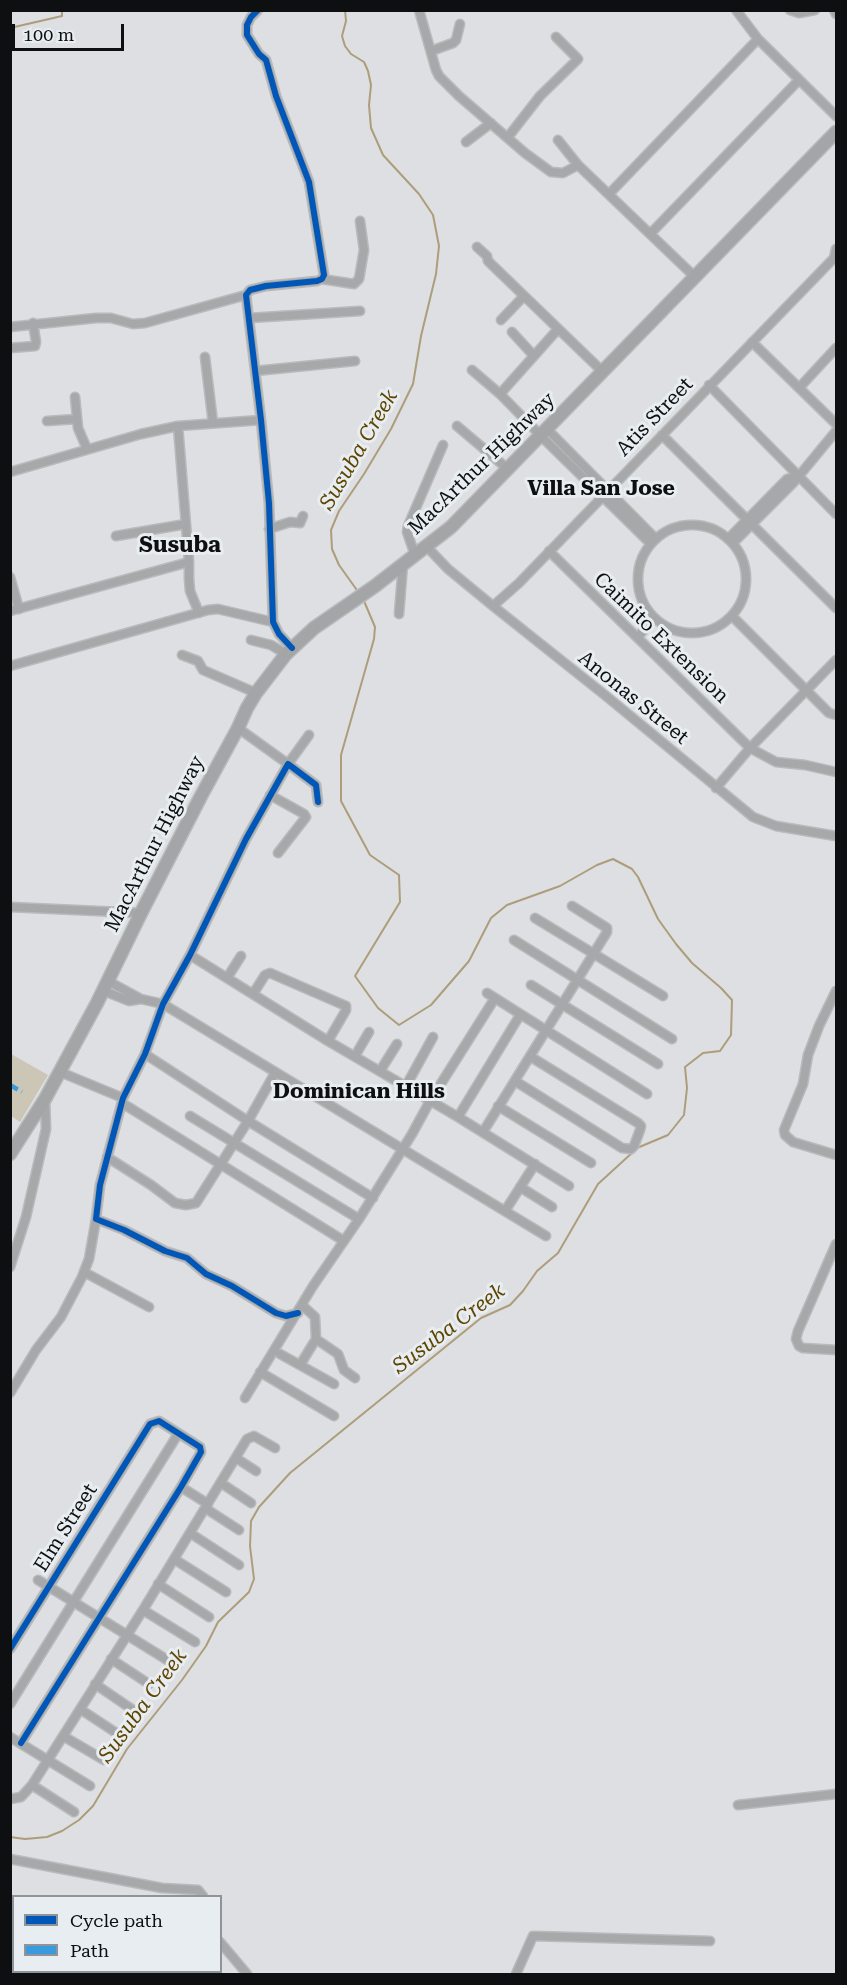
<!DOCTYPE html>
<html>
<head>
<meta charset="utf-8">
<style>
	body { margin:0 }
	#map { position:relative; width:847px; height:1985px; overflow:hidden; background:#dddfe2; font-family:"Roboto Serif",serif }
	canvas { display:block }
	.frame { position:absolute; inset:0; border:12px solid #0d0f10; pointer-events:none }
	.legend { position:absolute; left:12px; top:1895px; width:210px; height:78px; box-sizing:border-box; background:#e8edf2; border:2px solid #909498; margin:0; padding:8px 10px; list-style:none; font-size:18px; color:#0d0f10 }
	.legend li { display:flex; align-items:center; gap:12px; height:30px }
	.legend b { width:30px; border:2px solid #909498 }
	.scale { position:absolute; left:12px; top:24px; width:112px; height:27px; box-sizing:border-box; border:3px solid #0d0f10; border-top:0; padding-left:8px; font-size:18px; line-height:21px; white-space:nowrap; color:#0d0f10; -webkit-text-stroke:4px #e8edf2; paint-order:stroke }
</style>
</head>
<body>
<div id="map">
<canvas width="847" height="1985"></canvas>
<div class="frame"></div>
<ul class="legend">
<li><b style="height:8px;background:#0057b8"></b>Cycle path</li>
<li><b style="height:8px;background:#3a9ade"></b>Path</li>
</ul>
<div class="scale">100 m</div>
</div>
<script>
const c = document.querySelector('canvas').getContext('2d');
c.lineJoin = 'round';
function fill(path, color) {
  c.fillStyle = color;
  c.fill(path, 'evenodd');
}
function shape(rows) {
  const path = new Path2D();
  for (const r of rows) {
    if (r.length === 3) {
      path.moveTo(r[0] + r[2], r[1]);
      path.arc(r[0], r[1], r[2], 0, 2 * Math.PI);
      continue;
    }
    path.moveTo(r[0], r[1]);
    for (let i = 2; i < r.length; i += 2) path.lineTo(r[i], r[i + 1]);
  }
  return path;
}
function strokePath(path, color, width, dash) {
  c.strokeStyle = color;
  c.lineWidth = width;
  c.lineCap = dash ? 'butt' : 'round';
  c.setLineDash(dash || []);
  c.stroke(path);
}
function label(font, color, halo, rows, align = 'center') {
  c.font = font + ' "Roboto Serif",serif';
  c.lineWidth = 6;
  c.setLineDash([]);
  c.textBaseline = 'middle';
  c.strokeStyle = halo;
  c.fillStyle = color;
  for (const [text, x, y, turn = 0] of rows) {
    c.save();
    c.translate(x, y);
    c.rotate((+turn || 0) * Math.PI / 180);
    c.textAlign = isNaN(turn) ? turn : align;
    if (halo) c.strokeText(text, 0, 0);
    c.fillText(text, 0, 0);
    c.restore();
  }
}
fill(shape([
	[11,1054,48,1075,20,1122,11,1116]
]), '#ccc6b6');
strokePath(shape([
	[345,10,346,21,342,36,345,46,351,54,364,62,368,71,371,85,369,105,371,128,383,155,419,194,433,215,439,246,436,274,421,336,413,384,391,429,364,474,339,511,331,530,332,549,339,565,359,593],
	[10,28,62,16,62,10],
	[364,601,375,627,374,639,341,755,341,801,370,855,399,875,400,902,355,976,378,1008,399,1025,431,1005,469,961,491,918,507,905,560,886,597,865,613,859,632,869,638,877,658,919,676,944,692,963,721,988,732,1000,731,1035,720,1051,703,1053,685,1067,687,1088,684,1115,668,1135,637,1148],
	[10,1837,25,1839,47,1837,62,1831,79,1820,93,1806,127,1749,182,1680,206,1646,218,1622,249,1592,254,1579,250,1546,251,1521,259,1507,290,1473,481,1318,510,1305,523,1291,537,1271,558,1253,598,1184,633,1152]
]), '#ad9d7b', 2);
const minor = shape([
	[258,10,251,17,247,25,247,35,259,54,266,60,276,96,309,182,324,275,322,279,317,281,266,286,250,290,246,295,261,420,269,503,273,622,279,634,292,648],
	[419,10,436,70,439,76,459,96,525,153,551,172,563,173,578,165,696,278],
	[736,10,758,39,836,116],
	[790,10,799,13,815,10],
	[834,10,836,14],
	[431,51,453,43,456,40,460,24],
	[508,137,540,96,578,59,556,37],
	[558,140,578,165],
	[466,142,491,123],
	[609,194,758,39],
	[651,233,799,80],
	[477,247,487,256,488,261,603,372],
	[322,279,354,284,359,279,364,250,360,221],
	[249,318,360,311],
	[501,320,524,296],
	[10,327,96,318,111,318,133,324,145,323,246,295],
	[512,332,534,356],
	[752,342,836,424],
	[10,348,35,346,36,342,33,323],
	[205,357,213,423],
	[472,370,500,394,550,445,651,544],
	[255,371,355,361],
	[709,385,836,514],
	[799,388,836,348],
	[500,394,558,329],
	[75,397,78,428,87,449],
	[47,421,77,419],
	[178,426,189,562,189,579,190,591,199,613],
	[457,426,509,470],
	[547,429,656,539],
	[662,435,836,608],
	[10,472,141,434,178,426,261,420],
	[692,579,54],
	[269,529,290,522,300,523,303,516],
	[116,536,186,524],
	[728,539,787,479,797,476],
	[733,543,794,482,836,431],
	[427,547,448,569,493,606,606,696,753,817,776,826,836,836],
	[549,551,750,748,776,762,805,765,836,772],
	[415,555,407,532,408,526,443,445],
	[10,577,19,609],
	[493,606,519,583,834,258,836,249],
	[10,611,189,562],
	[399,614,403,564],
	[732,616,829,713,836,715],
	[638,637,654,618],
	[251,640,271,645,286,654],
	[182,655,198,661,203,670,256,693],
	[10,666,208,610,218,609,273,622],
	[238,728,288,764,309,735],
	[716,788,750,748,836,660],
	[270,795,304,814,306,817,278,853],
	[10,907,141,913],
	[535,918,663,996],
	[514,940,672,1039],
	[190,955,328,1041,458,1117,569,1186],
	[227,978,241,956],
	[108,981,141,999,163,1004,546,1236],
	[531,985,658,1064],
	[104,991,129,1001,141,999],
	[836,991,819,1026,808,1055,803,1084,784,1130,785,1135,793,1142,836,1155],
	[487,993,647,1094],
	[253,994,265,975,270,973,346,1006,346,1010,328,1041],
	[145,1054,248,1121,373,1198],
	[355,1056,369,1032],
	[380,1071,397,1044],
	[60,1072,123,1098],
	[515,1081,622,1148,631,1149,634,1146,640,1130,641,1126,638,1123,531,1057],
	[406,1086,433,1037],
	[122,1103,344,1241],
	[498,1106,591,1163],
	[190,1116,359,1219],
	[458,1117,520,1015],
	[483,1132,607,932,607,928,572,906],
	[107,1157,151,1185,175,1203,186,1205,196,1203,248,1121,275,1073],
	[520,1187,552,1207],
	[505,1211,535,1164],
	[836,1244,798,1331,796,1339,799,1346,803,1348,836,1350],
	[10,1267,26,1217,46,1129,45,1099],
	[84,1272,149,1307],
	[303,1306,315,1317,316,1339,338,1354,344,1370,355,1378],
	[298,1313,286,1316,276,1313,232,1286,206,1274,187,1258,165,1251,124,1230,96,1219,100,1185,123,1098,145,1054,163,1004,190,955,246,839,288,764,316,785,318,802],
	[280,1354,334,1384],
	[300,1365,316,1339],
	[260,1372,334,1416],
	[10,1393,36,1350,61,1317,82,1277,89,1259,96,1219],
	[245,1398,313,1286,359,1219,412,1134,430,1101,495,998],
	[236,1458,256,1471],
	[221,1483,251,1503],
	[181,1487,208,1504],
	[205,1508,239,1530],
	[190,1533,239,1565],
	[174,1559,226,1592],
	[38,1580,177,1666],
	[158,1584,209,1617],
	[143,1610,195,1642],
	[10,1649,150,1424,159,1421,200,1447,201,1452,181,1487,21,1743],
	[111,1659,149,1684],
	[95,1684,136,1712],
	[10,1704,178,1434],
	[80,1709,124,1738],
	[63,1736,104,1760],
	[10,1737,90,1786],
	[32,1785,74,1812],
	[10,1799,21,1797,32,1785,143,1610,247,1439,254,1436,275,1448],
	[738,1805,836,1794],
	[10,1859,162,1888,198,1890,203,1896],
	[220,1942,247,1974],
	[516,1974,533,1936,710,1941]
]);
const highway = shape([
	[10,1154,45,1099,97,1003,141,913,201,796,238,728,247,708,256,693,286,654,314,628,375,586,451,527,836,132]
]);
strokePath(minor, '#b8babb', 11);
strokePath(highway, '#b8babb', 15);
strokePath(minor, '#a6a8a9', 8);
strokePath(highway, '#a4a5a6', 12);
strokePath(shape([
	[10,1085,22,1092]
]), '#3a9ade', 4.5, [9, 4.5]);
strokePath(shape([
	[258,10,251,17,247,25,247,35,259,54,266,60,276,96,309,182,324,275,322,279,317,281,266,286,250,290,246,295,261,420,269,503,273,622,279,634,292,648],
	[298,1313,286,1316,276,1313,232,1286,206,1274,187,1258,165,1251,124,1230,96,1219,100,1185,123,1098,145,1054,163,1004,190,955,246,839,288,764,316,785,318,802],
	[10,1649,150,1424,159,1421,200,1447,201,1452,181,1487,21,1743]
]), '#0057b8', 6);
label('20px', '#0d0f10', '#e8edf2', [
	["Atis Street",655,417,-46],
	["MacArthur Highway",482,464,-44],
	["Caimito Extension",661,638,44],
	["Anonas Street",633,698,39],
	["MacArthur Highway",155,844,-63],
	["Elm Street",66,1528,-58]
]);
label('italic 21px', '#5e4500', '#e8edf2', [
	["Susuba Creek",359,450,-60],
	["Susuba Creek",449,1329,-37],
	["Susuba Creek",143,1706,-54]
]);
label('bold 21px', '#0d0f10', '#e8edf2', [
	["Villa San Jose",601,489],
	["Dominican Hills",359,1092]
]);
label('bold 22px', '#0d0f10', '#e8edf2', [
	["Susuba",180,546]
]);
</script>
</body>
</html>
